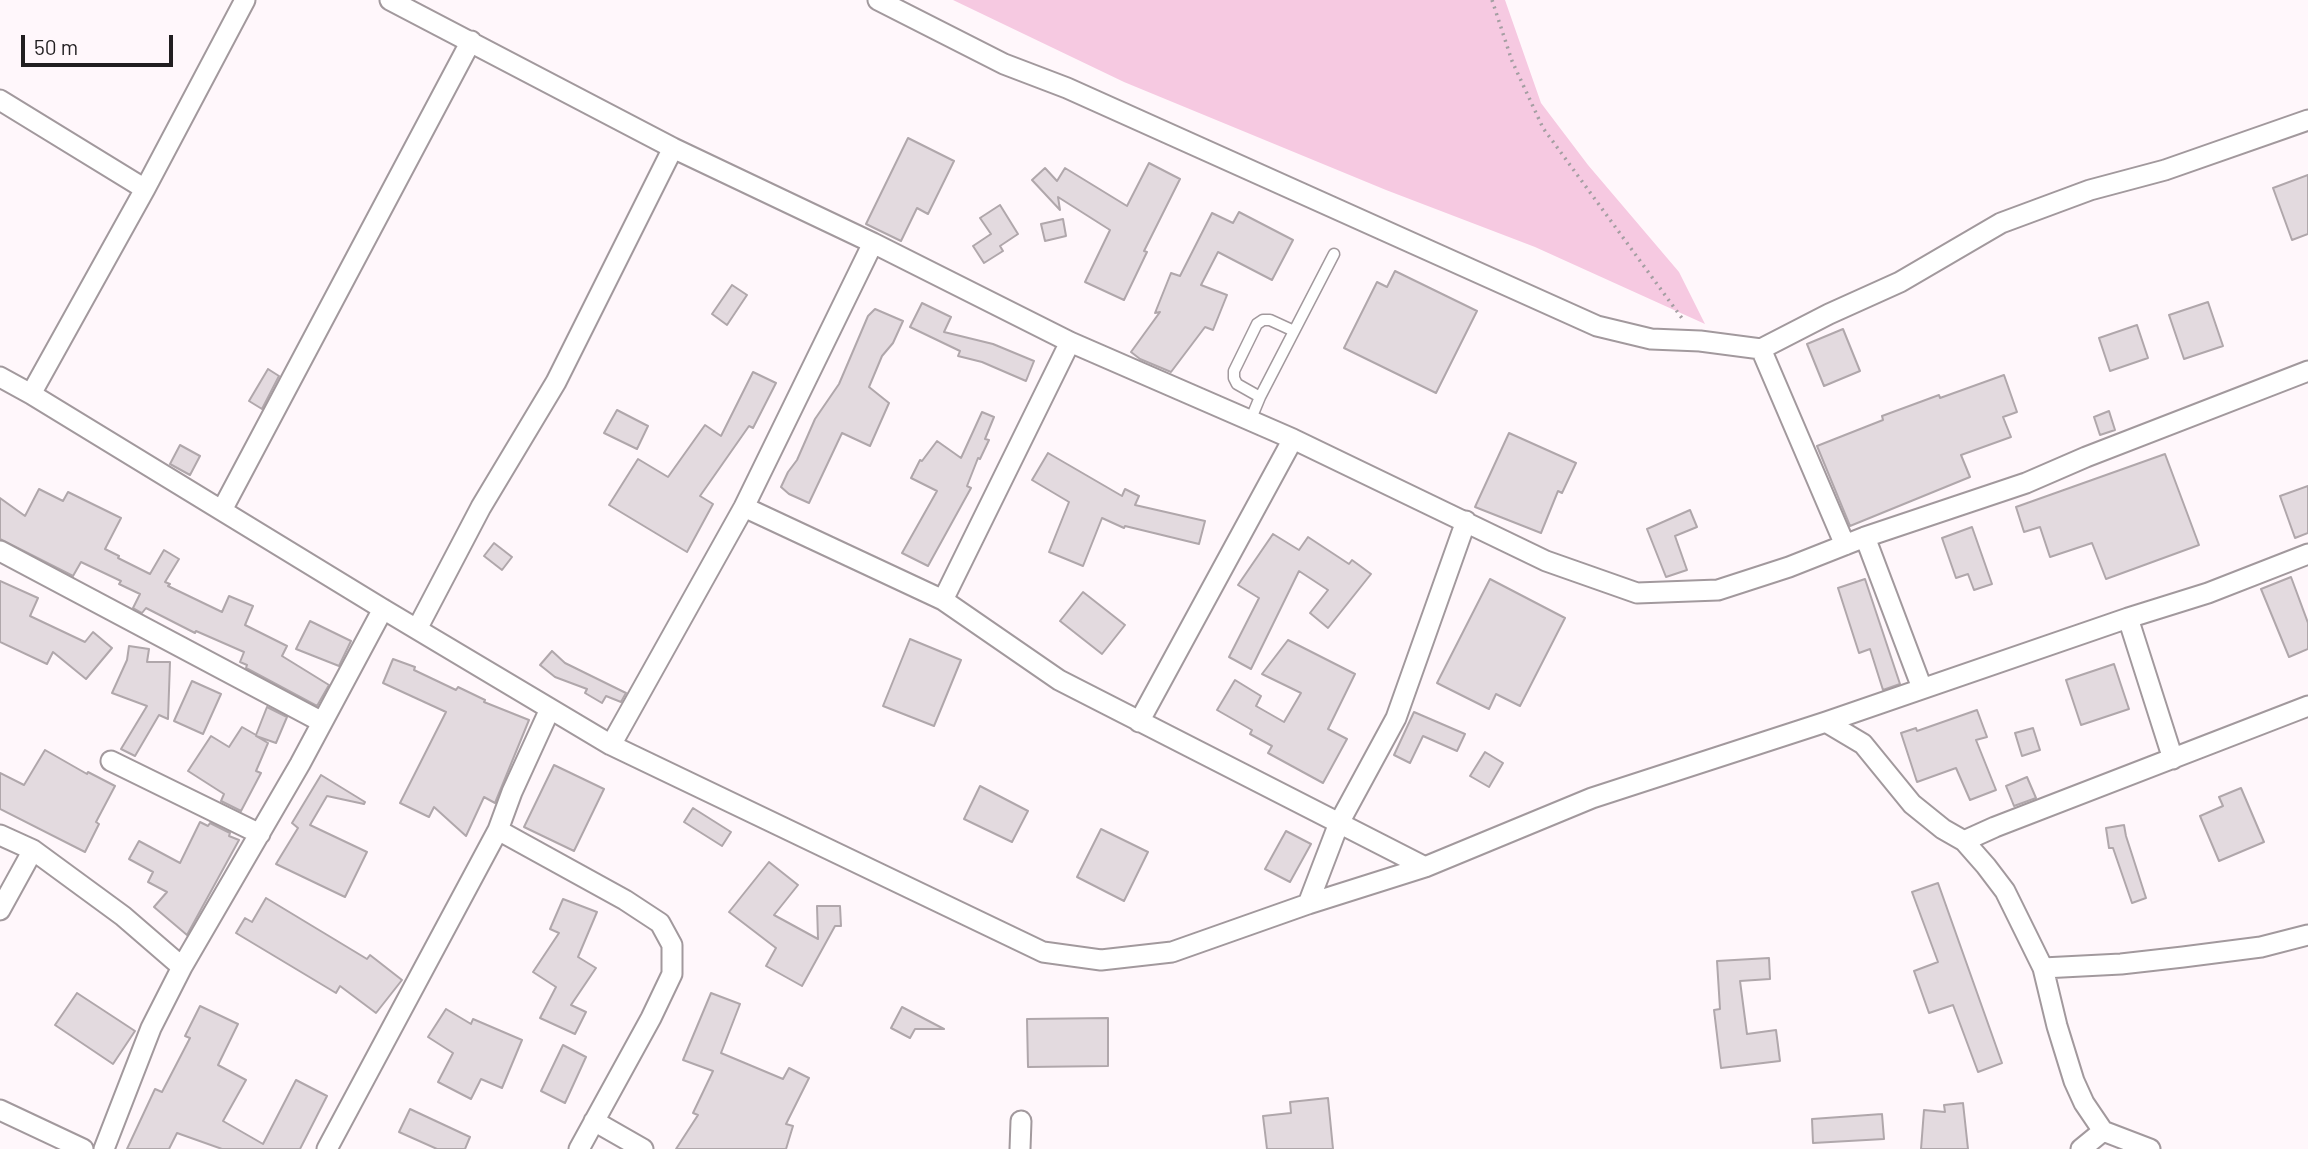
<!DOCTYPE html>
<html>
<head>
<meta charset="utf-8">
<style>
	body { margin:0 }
	#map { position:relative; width:2308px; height:1149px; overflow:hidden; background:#fff7fb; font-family:Barlow,sans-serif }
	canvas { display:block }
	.scale { position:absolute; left:21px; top:35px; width:152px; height:32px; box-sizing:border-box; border:4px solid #211e20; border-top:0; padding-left:9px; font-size:21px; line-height:24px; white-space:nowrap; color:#211e20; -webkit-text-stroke:5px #fff7fb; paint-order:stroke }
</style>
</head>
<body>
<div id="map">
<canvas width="2308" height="1149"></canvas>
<div class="scale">50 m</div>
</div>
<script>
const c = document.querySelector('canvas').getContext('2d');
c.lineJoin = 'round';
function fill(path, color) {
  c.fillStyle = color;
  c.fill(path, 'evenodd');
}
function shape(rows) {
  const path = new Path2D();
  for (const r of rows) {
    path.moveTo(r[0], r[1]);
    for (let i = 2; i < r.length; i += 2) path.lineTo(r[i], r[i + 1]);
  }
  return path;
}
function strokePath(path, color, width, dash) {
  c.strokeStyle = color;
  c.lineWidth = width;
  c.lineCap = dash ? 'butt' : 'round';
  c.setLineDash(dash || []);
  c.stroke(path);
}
fill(shape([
	[953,0,1505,0,1541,103,1588,165,1679,272,1705,324,1535,247,1386,190,1124,82]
]), '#f6c9e1');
const building = shape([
	[908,138,954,161,928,214,917,208,901,241,866,224,908,138],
	[1149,163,1180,179,1144,251,1147,252,1124,300,1085,282,1110,230,1058,197,1060,210,1032,180,1045,168,1057,181,1065,168,1127,206,1149,163],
	[2308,175,2308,234,2292,240,2273,188,2308,175],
	[1000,205,1018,234,1000,246,1003,251,984,263,973,246,991,234,980,218,1000,205],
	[1239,212,1293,240,1272,280,1218,252,1201,285,1227,295,1213,330,1205,327,1171,372,1140,359,1131,352,1160,312,1155,313,1171,273,1180,276,1212,213,1233,223,1239,212],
	[1063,219,1066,236,1045,241,1041,224,1063,219],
	[1395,271,1477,311,1436,393,1344,348,1377,282,1387,287,1395,271],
	[732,285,747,295,727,325,712,314,732,285],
	[2208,302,2223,346,2184,359,2169,315,2208,302],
	[922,303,951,317,944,332,993,344,1034,361,1026,381,982,362,958,356,960,351,910,327,922,303],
	[875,309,903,321,893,343,882,356,869,387,889,403,870,446,842,433,809,503,789,494,781,487,788,472,797,460,815,419,839,384,868,316,875,309],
	[2137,325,2148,358,2110,371,2099,338,2137,325],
	[1843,329,1860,371,1824,386,1807,344,1843,329],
	[268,369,279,376,262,409,249,401,268,369],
	[753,372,776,383,753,428,749,426,700,496,713,504,687,552,609,505,638,459,668,477,705,425,721,436,753,372],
	[2004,375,2017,412,2003,417,2011,437,1961,455,1970,477,1850,526,1817,446,1883,420,1882,416,1939,395,1940,398,2004,375],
	[617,410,648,426,637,449,604,433,617,410],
	[2109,411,2115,430,2100,435,2094,417,2109,411],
	[982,412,994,417,985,439,989,440,980,459,978,458,967,486,971,488,928,566,902,553,937,491,911,478,920,460,922,461,937,441,961,458,982,412],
	[1509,433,1576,463,1562,493,1558,491,1541,533,1475,507,1509,433],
	[180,445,200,456,190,475,170,464,180,445],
	[1048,453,1122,496,1125,489,1139,496,1135,505,1205,521,1199,544,1125,526,1124,528,1102,518,1083,566,1049,552,1069,502,1032,480,1048,453],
	[2165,454,2199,545,2106,579,2092,543,2050,557,2040,527,2024,532,2016,507,2165,454],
	[2308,486,2308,533,2295,538,2280,496,2308,486],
	[39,489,63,501,68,492,121,518,105,549,119,556,118,558,150,574,164,550,179,559,165,582,170,584,168,586,222,612,229,596,253,606,245,625,287,646,282,656,329,685,317,706,246,668,247,665,240,662,244,652,196,631,195,633,146,608,142,613,133,608,140,594,119,584,121,581,81,562,73,576,0,539,0,498,25,516,39,489],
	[1690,510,1697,527,1675,536,1687,570,1666,577,1647,529,1690,510],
	[1972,527,1992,584,1974,590,1968,574,1956,578,1942,538,1972,527],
	[1273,534,1299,550,1308,537,1349,564,1352,560,1371,574,1328,628,1310,613,1328,590,1299,571,1251,669,1229,657,1259,598,1238,585,1273,534],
	[494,543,512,557,502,570,484,556,494,543],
	[2291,577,2308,623,2308,649,2289,657,2261,589,2291,577],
	[1490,579,1565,618,1520,706,1496,694,1489,709,1437,683,1490,579],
	[1865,579,1900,684,1883,690,1870,649,1859,653,1838,588,1865,579],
	[0,581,38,598,30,616,85,642,93,632,112,648,86,679,53,652,47,664,0,642,0,581],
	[1083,592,1125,625,1102,654,1060,621,1083,592],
	[310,621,351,641,339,666,296,649,310,621],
	[910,639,961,660,934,726,883,706,910,639],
	[1288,640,1355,674,1328,729,1347,739,1323,783,1268,753,1272,746,1250,734,1252,730,1217,710,1235,680,1261,696,1256,706,1284,722,1301,693,1262,674,1288,640],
	[129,646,149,649,147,662,170,662,168,719,159,715,135,756,121,749,147,706,112,693,127,660,129,646],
	[552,651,565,663,626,693,621,702,606,696,602,703,585,693,587,689,555,677,540,665,552,651],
	[393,659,415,667,414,670,456,690,458,687,485,700,484,702,529,720,495,803,484,797,466,836,434,807,429,817,400,803,446,712,383,683,393,659],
	[2114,664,2129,709,2081,725,2066,680,2114,664],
	[192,681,221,694,203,734,174,721,192,681],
	[267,707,287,717,276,743,256,736,268,743,256,771,261,773,241,811,221,801,224,794,188,771,211,736,229,747,242,727,256,735,267,707],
	[1977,710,1987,737,1976,740,1996,790,1970,800,1956,768,1917,782,1901,733,1916,728,1917,731,1977,710],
	[1414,712,1465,734,1457,751,1423,736,1410,763,1394,755,1414,712],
	[2033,728,2040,750,2022,756,2015,733,2033,728],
	[45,750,87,774,88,772,115,786,96,822,99,824,85,852,0,809,0,773,24,785,45,750],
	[1485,752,1503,763,1489,787,1470,776,1485,752],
	[554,765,604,789,574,851,524,827,554,765],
	[321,775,365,802,364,804,327,796,310,825,367,852,345,897,276,864,298,828,292,823,321,775],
	[2027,777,2036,798,2014,806,2006,786,2027,777],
	[980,786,1028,811,1012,842,964,819,980,786],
	[2241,788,2264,842,2219,861,2200,816,2223,806,2219,797,2241,788],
	[693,808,731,832,722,846,684,822,693,808],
	[200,822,208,826,210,823,230,833,229,836,239,840,187,935,154,907,167,892,148,882,153,872,129,859,139,841,180,863,200,822],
	[2124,825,2126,836,2146,898,2132,903,2113,848,2109,848,2106,828,2124,825],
	[1101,829,1148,852,1124,901,1077,877,1101,829],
	[1286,831,1311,844,1290,882,1265,869,1286,831],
	[769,862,798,885,774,915,818,939,817,906,840,906,841,926,835,926,802,986,766,966,776,948,729,912,769,862],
	[1938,883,2002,1063,1978,1072,1953,1005,1929,1013,1914,971,1938,962,1912,892,1938,883],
	[266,898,367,959,370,955,402,980,376,1013,340,986,336,993,236,933,245,918,252,922,266,898],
	[563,899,597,912,578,957,596,968,571,1005,586,1012,575,1034,540,1018,556,987,533,972,559,933,550,929,563,899],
	[1769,958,1770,979,1740,981,1747,1034,1776,1030,1780,1061,1721,1068,1714,1010,1720,1009,1717,961,1769,958],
	[77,993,135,1031,113,1064,55,1025,77,993],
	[711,993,740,1004,721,1053,783,1079,789,1068,809,1078,786,1124,793,1126,786,1149,676,1149,698,1115,693,1113,713,1071,683,1060,711,993],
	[200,1006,238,1024,218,1065,246,1080,223,1121,263,1144,296,1080,327,1096,300,1149,222,1149,177,1133,169,1149,127,1149,155,1089,162,1092,190,1038,185,1036,200,1006],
	[902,1007,944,1029,915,1029,910,1038,891,1028,902,1007],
	[446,1009,471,1024,473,1019,522,1040,502,1088,481,1079,471,1099,438,1082,453,1053,428,1037,446,1009],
	[1108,1018,1108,1066,1028,1067,1027,1019,1108,1018],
	[563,1045,586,1057,565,1103,541,1091,563,1045],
	[1328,1098,1333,1149,1267,1149,1263,1116,1291,1113,1290,1102,1328,1098],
	[1963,1103,1968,1149,1921,1149,1924,1110,1945,1112,1944,1105,1963,1103],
	[410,1109,470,1137,465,1149,437,1149,399,1132,410,1109],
	[1882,1114,1884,1139,1813,1143,1812,1119,1882,1114]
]);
fill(building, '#e3dadf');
strokePath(building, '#b0a7ab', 2);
const service = shape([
	[1260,397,1237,384,1234,378,1234,371,1257,324,1263,320,1270,320,1294,331],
	[1250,421,1260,397,1334,254]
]);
const minor = shape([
	[390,0,673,148,873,243,1070,342,1293,439,1546,561,1637,593,1718,590,1789,567,1865,537,2026,483,2086,457,2308,371],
	[878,0,1004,64,1067,88,1597,326,1651,339,1700,341,1761,349,1829,314,1900,282,2001,223,2090,190,2165,170,2308,120],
	[0,100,145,189],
	[1761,349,1845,545],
	[0,377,31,394,383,609,611,745,1043,952,1101,960,1172,952,1308,904,1425,867,1592,798,1826,722,2128,618,2208,593,2308,554],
	[31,394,145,189,245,0],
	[744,507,943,600,1059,680,1425,867],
	[222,510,471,41],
	[1865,537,1922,688],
	[0,551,322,722],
	[943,600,1070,342],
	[2128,618,2173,759],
	[417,629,481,507,556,382,673,148],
	[1139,722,1293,439],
	[1826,722,1863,744,1912,804,1943,829,1964,841,1986,866,2005,891,2043,968,2057,1026,2074,1081,2084,1103,2103,1131,2150,1149],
	[611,745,744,507,873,243],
	[111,761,260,834],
	[498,830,625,900,660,923,672,945,672,974,651,1018,579,1149],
	[0,835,33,850,123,916,182,967],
	[1964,841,1995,827,2308,706],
	[1308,904,1339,823,1396,718,1466,521],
	[0,910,33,850],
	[2043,968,2121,964,2183,957,2261,947,2308,935],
	[0,1110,83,1149],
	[594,1121,643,1149],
	[104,1149,151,1028,182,967,300,764,383,609],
	[327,1149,498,830,512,792,550,709],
	[1020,1149,1021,1121],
	[2081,1149,2103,1131]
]);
strokePath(service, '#a2999d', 13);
strokePath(minor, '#a2999d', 23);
strokePath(shape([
	[1492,0,1512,61,1543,128,1684,321]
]), '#a49ea2', 3.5, [2, 5]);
strokePath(service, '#fff', 10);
strokePath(minor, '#fff', 19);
</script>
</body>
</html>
